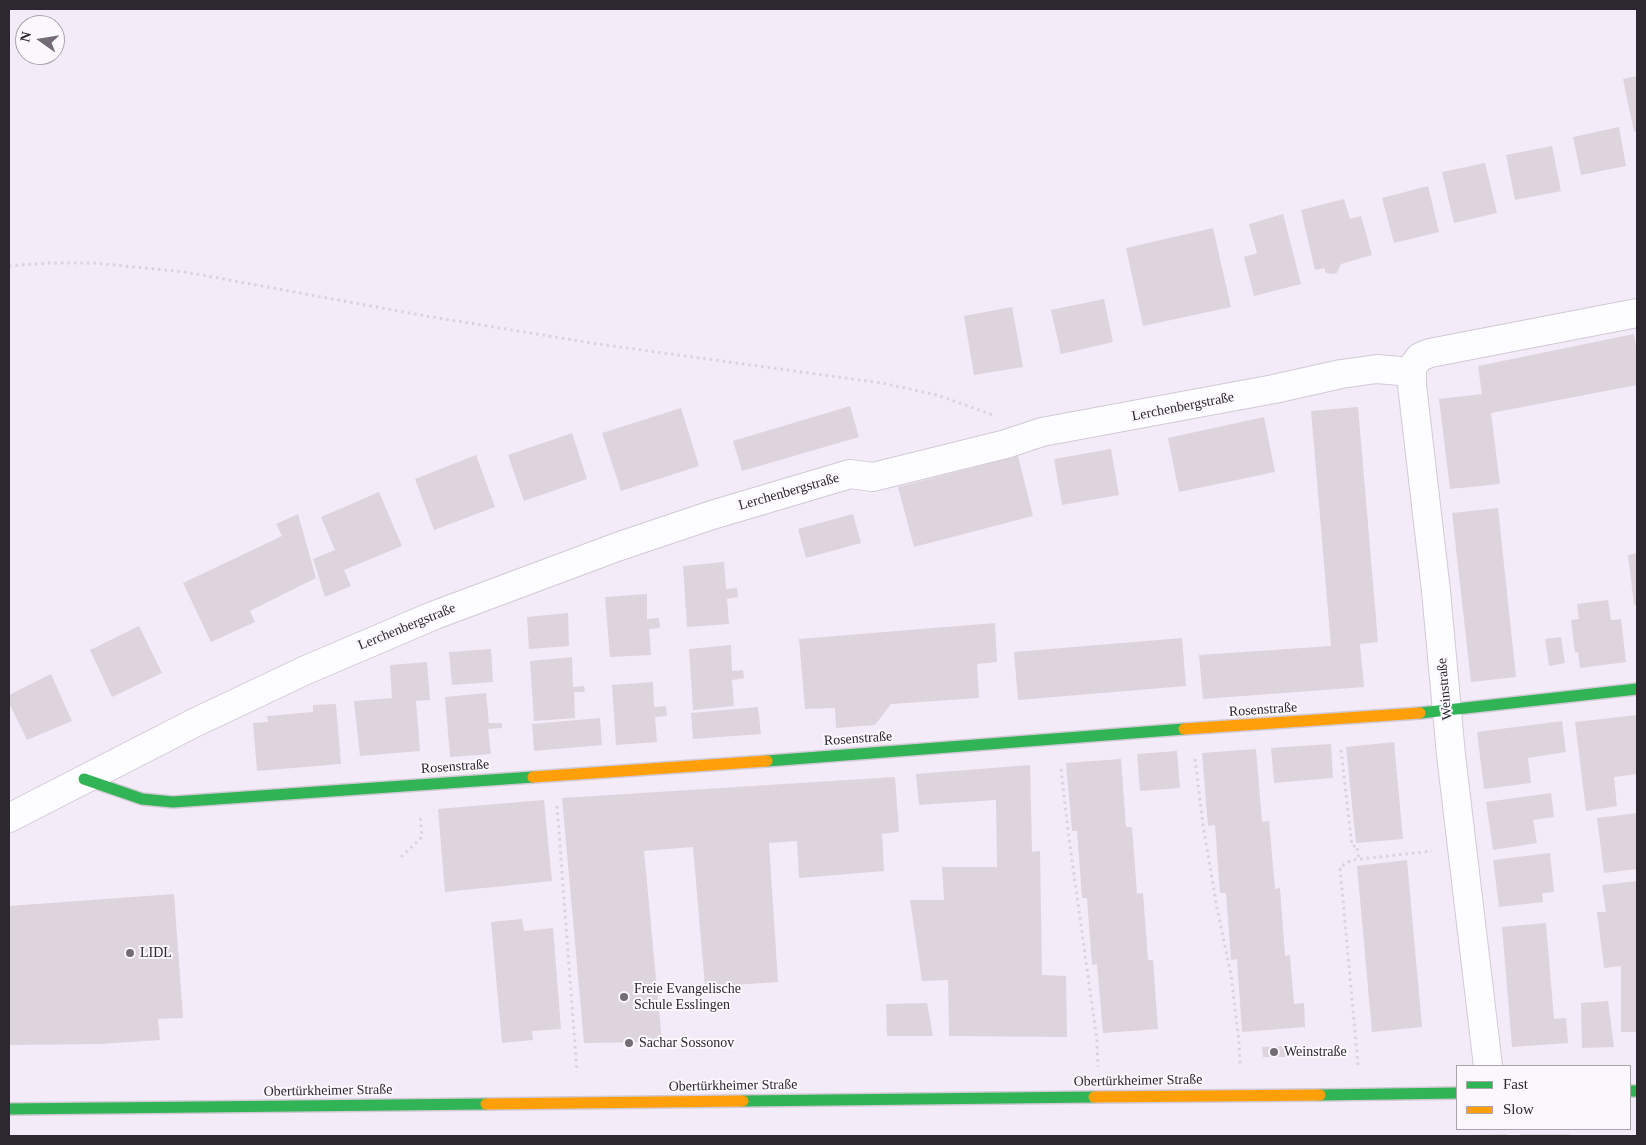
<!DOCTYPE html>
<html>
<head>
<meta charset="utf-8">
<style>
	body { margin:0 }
	#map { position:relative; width:1646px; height:1145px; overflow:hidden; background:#f4ebf9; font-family:Georgia,serif }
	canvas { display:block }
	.frame { position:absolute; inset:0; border:10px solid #2d2730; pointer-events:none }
	.legend { position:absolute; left:1456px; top:1065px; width:175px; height:65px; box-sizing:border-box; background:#fbf8fd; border:1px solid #a9a4ab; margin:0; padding:6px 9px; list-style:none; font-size:15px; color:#2d2730 }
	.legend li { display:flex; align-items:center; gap:10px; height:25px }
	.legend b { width:25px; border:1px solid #a9a4ab }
	.north { position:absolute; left:15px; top:15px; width:50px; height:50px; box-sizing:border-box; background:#fbf8fd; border:1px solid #a9a4ab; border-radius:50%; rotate:283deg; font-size:14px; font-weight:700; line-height:20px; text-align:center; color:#2d2730 }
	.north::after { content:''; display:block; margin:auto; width:18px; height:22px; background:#736c76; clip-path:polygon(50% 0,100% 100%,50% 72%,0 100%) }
</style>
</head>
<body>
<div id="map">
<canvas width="1646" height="1145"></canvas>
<div class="frame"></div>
<ul class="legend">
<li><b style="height:6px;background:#30b455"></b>Fast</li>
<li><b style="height:6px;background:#ff9f0a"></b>Slow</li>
</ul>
<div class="north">N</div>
</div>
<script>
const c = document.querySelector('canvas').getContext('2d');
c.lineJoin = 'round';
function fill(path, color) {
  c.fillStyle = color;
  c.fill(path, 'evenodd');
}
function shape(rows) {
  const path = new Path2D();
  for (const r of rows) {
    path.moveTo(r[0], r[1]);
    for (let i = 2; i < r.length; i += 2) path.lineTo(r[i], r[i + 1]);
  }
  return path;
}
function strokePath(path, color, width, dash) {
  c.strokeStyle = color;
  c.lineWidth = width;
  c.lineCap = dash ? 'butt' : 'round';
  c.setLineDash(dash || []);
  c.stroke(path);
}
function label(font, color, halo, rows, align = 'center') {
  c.font = font + ' Georgia,serif';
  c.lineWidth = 4;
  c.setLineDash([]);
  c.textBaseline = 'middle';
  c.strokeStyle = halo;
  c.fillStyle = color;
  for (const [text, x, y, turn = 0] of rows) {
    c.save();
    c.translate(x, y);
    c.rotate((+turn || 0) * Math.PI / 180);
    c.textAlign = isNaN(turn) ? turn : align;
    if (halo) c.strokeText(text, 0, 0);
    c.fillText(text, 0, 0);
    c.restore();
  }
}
fill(shape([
	[1637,76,1637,131,1634,132,1623,79],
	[1619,127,1626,166,1581,175,1573,137],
	[1552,146,1561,191,1515,200,1506,155],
	[1485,163,1497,213,1454,223,1442,172],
	[1428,186,1439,232,1394,243,1382,198],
	[1344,199,1350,219,1361,216,1372,255,1341,264,1337,273,1330,274,1325,272,1325,268,1315,270,1301,210],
	[1283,214,1301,284,1254,296,1244,257,1257,253,1249,224],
	[1213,228,1231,307,1143,326,1126,248],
	[1104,299,1113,342,1061,354,1051,310],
	[1012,307,1023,367,974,375,964,316],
	[1634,334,1637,352,1637,385,1491,413,1500,484,1450,489,1439,399,1482,394,1478,366],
	[850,406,859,437,742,471,733,441],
	[1358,407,1378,642,1360,644,1364,687,1203,699,1199,655,1331,646,1311,411],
	[681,408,699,466,621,491,602,433],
	[1264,417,1275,472,1179,492,1168,438],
	[572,433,587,479,524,501,508,455],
	[1111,449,1119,495,1062,505,1054,459],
	[476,455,495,507,434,530,415,479],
	[1018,456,1033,516,914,547,898,487],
	[379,492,402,546,344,570,351,586,325,597,313,559,335,550,321,517],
	[1498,508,1516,677,1471,682,1452,513],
	[298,514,316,578,250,611,255,622,211,642,183,583,282,536,276,524],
	[853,514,861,543,806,558,798,529],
	[1637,553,1637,605,1634,605,1628,555],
	[724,562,726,589,737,588,738,597,727,599,729,624,687,627,683,566],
	[647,594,647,619,659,618,660,628,649,629,651,655,610,657,605,597],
	[1608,600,1611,620,1621,619,1626,662,1580,668,1578,652,1575,653,1571,620,1579,619,1577,604],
	[568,613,569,646,529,649,527,617],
	[995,623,997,662,977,664,979,698,891,704,875,725,836,728,835,708,805,709,799,639],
	[139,626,162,673,112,697,90,650],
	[1561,637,1565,663,1549,666,1545,639],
	[1182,638,1186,686,1018,700,1014,652],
	[731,645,732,671,743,670,744,678,732,680,734,706,693,710,689,649],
	[491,649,493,682,452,685,449,652],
	[572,657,573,687,584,686,585,692,574,692,575,718,534,721,530,661],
	[427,662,430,700,416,701,420,751,360,756,354,701,392,698,390,665],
	[51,674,72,721,27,740,9,703,9,695],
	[653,682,654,707,666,706,667,716,655,717,657,742,616,745,612,685],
	[486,693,489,723,502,723,502,728,488,729,491,754,450,757,445,697],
	[336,704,341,764,257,771,253,723,268,722,267,716,313,712,313,705],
	[758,707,761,734,693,739,691,713],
	[1637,715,1637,774,1614,777,1617,806,1586,811,1575,722],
	[600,718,602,745,534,751,532,724],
	[1562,721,1566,752,1528,758,1531,783,1484,789,1477,732],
	[1394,742,1403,839,1356,843,1346,747],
	[1331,744,1333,778,1274,783,1271,748],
	[1256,749,1262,822,1269,821,1275,889,1280,888,1285,956,1290,955,1294,1004,1304,1003,1305,1027,1242,1032,1237,959,1231,960,1226,893,1220,893,1215,825,1208,826,1202,753],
	[1177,751,1180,788,1140,791,1137,754],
	[1121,759,1126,827,1132,827,1137,894,1143,893,1148,960,1153,960,1158,1029,1103,1033,1097,964,1092,965,1087,898,1082,898,1077,831,1072,831,1066,763],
	[1030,765,1032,852,1040,851,1042,975,1066,976,1067,1037,949,1036,948,980,922,981,910,900,944,900,942,867,997,867,996,800,919,805,916,774],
	[895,777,899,832,882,834,884,871,799,878,797,841,769,843,778,982,705,987,693,847,644,851,662,1042,584,1043,562,798],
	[1551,793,1554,817,1533,820,1537,843,1493,850,1486,802],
	[544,800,552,881,445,892,438,809],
	[1637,813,1637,869,1604,873,1597,818],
	[1550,853,1554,892,1542,893,1543,902,1499,907,1493,860],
	[1407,860,1422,1027,1372,1032,1357,866],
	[1637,881,1637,1032,1621,1032,1621,966,1604,968,1597,912,1606,912,1602,885],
	[174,894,183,1018,158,1019,160,1040,100,1044,9,1045,9,906],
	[522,919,524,931,553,928,561,1029,532,1031,533,1040,502,1043,491,922],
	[1546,923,1554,1019,1566,1018,1568,1043,1512,1047,1502,927],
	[1608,1001,1614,1047,1582,1048,1581,1003],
	[927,1003,933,1036,887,1036,886,1004],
	[1288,1046,1289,1057,1263,1057,1262,1047],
	[1507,1134,1507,1136,1470,1136,1470,1135],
	[1520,1134,1569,1134,1569,1136,1520,1136]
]), '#ddd4de');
const street = shape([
	[9,818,194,723,306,670,435,615,617,547,712,515,850,474,873,477,1006,444,1042,432,1274,389,1341,374,1377,369,1412,372],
	[1488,1066,1451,755,1436,591,1412,385,1412,372,1413,366,1420,357,1430,353,1637,313]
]);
const fast = shape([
	[1420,713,1637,689],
	[767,761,1184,729],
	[84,779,142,799,173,802,533,777],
	[1630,1091,1637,1091],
	[1320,1095,1457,1093],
	[743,1101,1094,1097],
	[9,1109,486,1104]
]);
const slow = shape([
	[1184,729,1420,713],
	[533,777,767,761],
	[1094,1097,1320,1095],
	[486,1104,743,1101]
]);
strokePath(street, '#d1cad5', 30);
strokePath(fast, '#d1cad5', 14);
strokePath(slow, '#d1cad5', 14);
strokePath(shape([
	[9,266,49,263,94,263,185,272,426,316,598,344,882,383,937,395,993,415],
	[1341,750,1352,846,1357,846,1359,859],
	[1195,759,1203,825,1217,908,1231,975,1239,1042,1240,1065],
	[1061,769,1068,831,1097,1041,1098,1067],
	[557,806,577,1072],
	[401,857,422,837,420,814],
	[1358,1065,1340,867,1352,860,1432,851]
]), '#d8d5da', 3, [2.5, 4]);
strokePath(street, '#fdfcfe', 28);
strokePath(fast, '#30b455', 11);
strokePath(slow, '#ff9f0a', 11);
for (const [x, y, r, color] of [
	[130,953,5,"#736c76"],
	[624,997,5,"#736c76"],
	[629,1043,5,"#736c76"],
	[1274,1052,5,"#736c76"]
]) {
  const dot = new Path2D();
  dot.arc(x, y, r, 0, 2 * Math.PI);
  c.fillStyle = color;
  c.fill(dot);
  strokePath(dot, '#fbf8fd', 2);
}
label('14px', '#2d2730', '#fbf8fd', [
	["Lerchenbergstraße",1183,407,-11],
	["Lerchenbergstraße",789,492,-16],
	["Lerchenbergstraße",407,627,-22],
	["Weinstraße",1445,689,-95],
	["Rosenstraße",1263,710,-4],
	["Rosenstraße",858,739,-4],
	["Rosenstraße",455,767,-4],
	["Obertürkheimer Straße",1138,1081,-1],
	["Obertürkheimer Straße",733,1086,-1],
	["Obertürkheimer Straße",328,1091,-1]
]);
label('14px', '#2d2730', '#fbf8fd', [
	["LIDL",140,953],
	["Freie Evangelische",634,989],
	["Schule Esslingen",634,1005],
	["Sachar Sossonov",639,1043],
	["Weinstraße",1284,1052]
], 'left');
</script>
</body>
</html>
